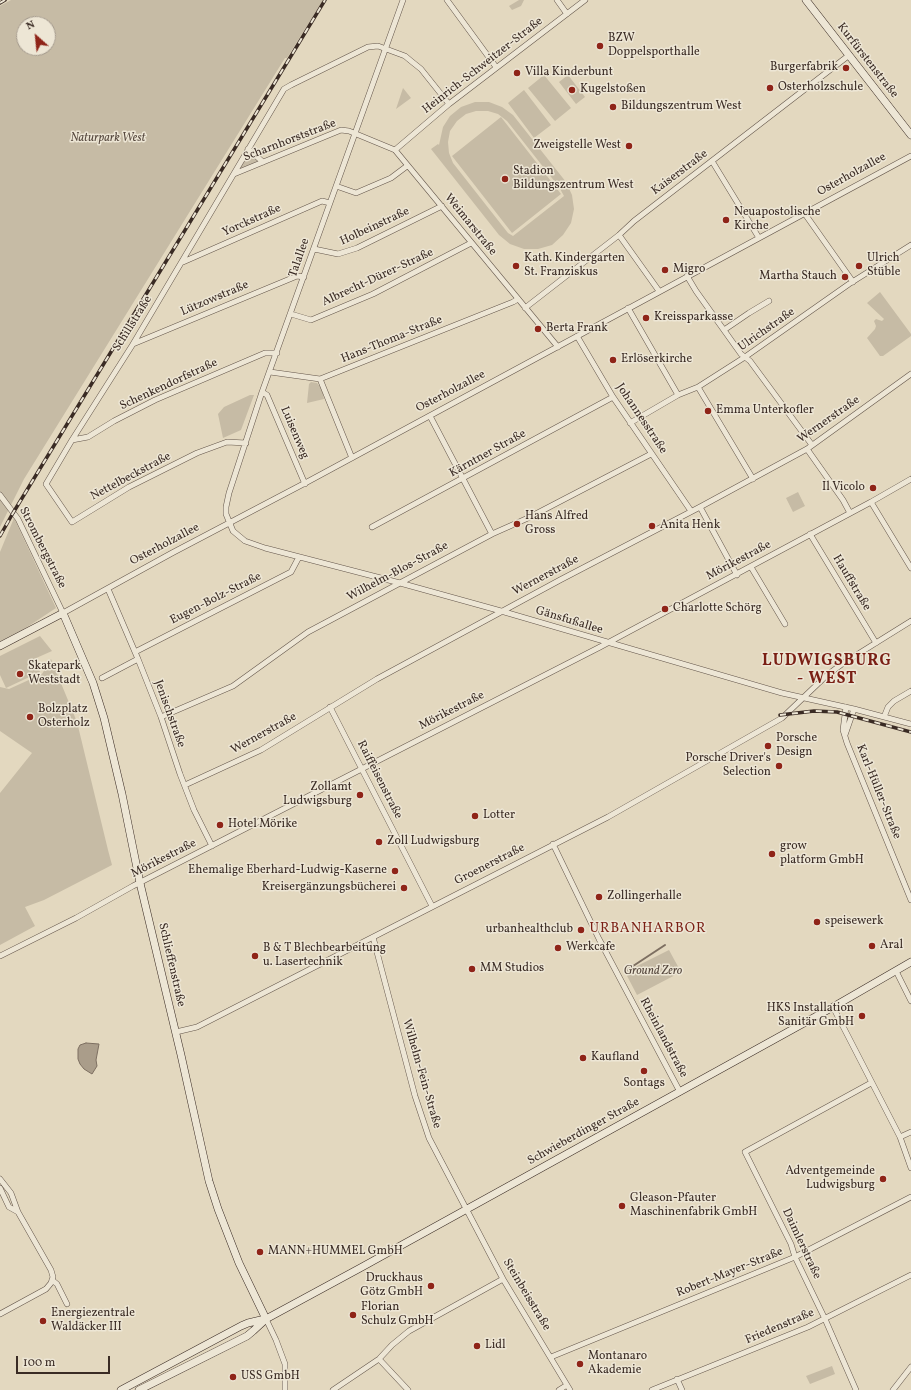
<!DOCTYPE html>
<html>
<head>
<meta charset="utf-8">
<style>
	body { margin:0 }
	#map { position:relative; width:911px; height:1390px; overflow:hidden; background:#e3d8bf; font-family:Vollkorn,serif }
	canvas { display:block }
	.north { position:absolute; left:16px; top:16px; width:40px; height:40px; box-sizing:border-box; background:#ede6d5; border:1px solid #a59b8e; border-radius:50%; rotate:333deg; font-size:11px; font-weight:700; line-height:16px; text-align:center; color:#3a2b24 }
	.north::after { content:''; display:block; margin:auto; width:14px; height:18px; background:#8f2418; clip-path:polygon(50% 0,100% 100%,50% 72%,0 100%) }
	.scale { position:absolute; left:16px; top:1356px; width:94px; height:18px; box-sizing:border-box; border:2px solid #3a2b24; border-top:0; padding-left:5px; font-size:12px; line-height:14px; white-space:nowrap; color:#3a2b24; -webkit-text-stroke:3px #ede6d5; paint-order:stroke }
</style>
</head>
<body>
<div id="map">
<canvas width="911" height="1390"></canvas>
<div class="north">N</div>
<div class="scale">100 m</div>
</div>
<script>
const c = document.querySelector('canvas').getContext('2d');
c.lineJoin = 'round';
function fill(path, color) {
  c.fillStyle = color;
  c.fill(path, 'evenodd');
}
function shape(rows) {
  const path = new Path2D();
  for (const r of rows) {
    path.moveTo(r[0], r[1]);
    for (let i = 2; i < r.length; i += 2) path.lineTo(r[i], r[i + 1]);
  }
  return path;
}
function strokePath(path, color, width, dash) {
  c.strokeStyle = color;
  c.lineWidth = width;
  c.lineCap = dash ? 'butt' : 'round';
  c.setLineDash(dash || []);
  c.stroke(path);
}
function label(font, color, halo, rows, align = 'center') {
  c.font = font + ' Vollkorn,serif';
  c.lineWidth = 3;
  c.setLineDash([]);
  c.textBaseline = 'middle';
  c.strokeStyle = halo;
  c.fillStyle = color;
  for (const [text, x, y, turn = 0] of rows) {
    c.save();
    c.translate(x, y);
    c.rotate((+turn || 0) * Math.PI / 180);
    c.textAlign = isNaN(turn) ? turn : align;
    if (halo) c.strokeText(text, 0, 0);
    c.fillText(text, 0, 0);
    c.restore();
  }
}
fill(shape([
	[11,0,323,0,287,58,285,58,24,479,0,527,0,6],
	[24,24,48,24,48,48,24,48],
	[519,0,524,0,521,6,512,10,509,6],
	[544,75,571,108,555,121,528,88],
	[568,75,585,97,576,104,559,82],
	[403,88,411,98,396,109],
	[524,90,551,125,534,138,508,103],
	[475,102,489,102,502,107,513,115,566,182,572,195,574,209,571,223,563,235,552,245,538,249,524,249,510,244,499,235,431,149,438,144,439,145,443,127,450,116,461,107],
	[476,111,488,111,498,114,507,121,559,187,564,196,513,236,508,233,453,163,449,153,448,142,450,131,457,121,466,114],
	[501,117,561,194,512,233,452,156],
	[248,149,263,162,234,174],
	[880,292,911,334,911,336,883,356,880,356,867,338,875,329,876,326,874,321,876,319,882,321,884,319,867,303],
	[311,382,317,383,322,389,324,399,307,403,309,384],
	[250,395,254,395,241,430,223,438,218,414,224,407],
	[798,492,805,506,793,512,786,498],
	[14,518,56,608,0,645,0,552],
	[40,636,52,651,34,659,40,672,6,688,0,675,3,674,0,675,0,656],
	[51,659,77,722,108,850,112,865,44,900,25,907,35,926,0,945,0,793,32,753,0,731,0,687,9,689,42,674],
	[669,950,681,972,637,995,625,972],
	[832,1366,835,1374,810,1384,806,1376]
]), '#c6bba5');
const water = shape([
	[86,1043,99,1044,96,1060,97,1066,92,1074,84,1069,80,1064,78,1059,78,1049,80,1045,86,1043]
]);
fill(water, '#aa9d8a');
strokePath(water, '#7d6f61', 1);
strokePath(shape([
	[627,970,665,945]
]), '#7d6f61', 2);
const street = shape([
	[403,0,262,392,229,493,226,507,226,514,233,531,245,541,265,548,400,583,501,611,782,693,854,709,911,724],
	[447,0,496,67],
	[557,0,567,14],
	[248,149,263,162],
	[395,150,449,104,585,0],
	[712,161,759,238],
	[234,174,341,130,349,131,395,150,558,347],
	[336,186,356,193,391,178,407,166],
	[805,214,853,282],
	[619,235,659,291],
	[314,249,338,254,357,248,442,206],
	[183,262,322,201,330,203],
	[687,276,696,291,741,354,750,361,812,445],
	[525,308,619,235,634,221,848,56],
	[628,308,678,395],
	[291,314,311,320,373,294,471,243],
	[724,330,749,313,769,301],
	[577,336,613,397,691,511],
	[133,344,297,276,304,277],
	[270,372,320,379,513,302,518,299],
	[320,379,352,458],
	[698,387,753,479],
	[262,392,267,395,305,484],
	[430,416,492,534],
	[630,423,678,395,698,387,745,357,849,284,911,245],
	[72,440,88,437,114,421,155,400,265,353,277,353],
	[246,443,227,442,197,453,129,487,72,522,46,484,72,440,133,344,284,89,291,85,368,47,378,46,405,56,411,61,421,69,449,104],
	[807,449,843,500,850,513],
	[0,495,18,519,63,613,172,553,309,481,911,156],
	[871,502,911,568],
	[700,507,737,575],
	[372,527,613,397],
	[810,534,876,643],
	[751,567,785,624],
	[108,589,138,659,161,717,180,774,194,810,212,846],
	[135,652,291,572,299,557],
	[102,678,138,659],
	[330,707,432,906],
	[846,707,843,730,847,743,911,900],
	[161,717,233,686,308,632,492,534,528,518,651,454],
	[884,717,888,707,894,701,911,691],
	[845,735,854,709],
	[185,785,261,750,377,679,560,580,700,507,807,449,911,374],
	[553,844,599,939,680,1092],
	[373,937,415,1096,429,1138,503,1279,570,1390],
	[0,956,76,918,133,886,600,647,871,502,911,479],
	[896,971,911,1001],
	[833,1007,900,1137,911,1168],
	[176,1032,197,1027,608,817,782,718,826,676,842,664,911,621],
	[900,1137,911,1132],
	[0,1179,11,1193,18,1212,51,1270,53,1277,51,1283,46,1289,0,1314],
	[0,1188,9,1207,18,1212],
	[52,1280,57,1284,67,1304],
	[266,1319,276,1340,285,1364,285,1390],
	[551,1357,795,1257,911,1197],
	[379,1359,408,1390],
	[677,1379,682,1390],
	[333,1390,379,1359,392,1345,409,1331,503,1279],
	[559,1390,567,1385],
	[652,1390,808,1327,911,1275],
	[856,1390,825,1319,795,1257,791,1244,745,1152,871,1083],
	[893,1390,911,1367]
]);
const secondary = shape([
	[806,0,911,135],
	[0,646,63,613,93,683,104,718,122,794,140,883,181,1055,209,1181,218,1209,239,1263,266,1319],
	[121,1390,241,1326,248,1323,265,1319],
	[139,1390,247,1336,253,1331,266,1319,362,1267,833,1007,911,962]
]);
strokePath(street, '#64564b', 6);
strokePath(secondary, '#3a2b24', 8);
strokePath(street, '#ede6d5', 5);
strokePath(secondary, '#ede6d5', 7);
const rail = shape([
	[0,3,5,0],
	[0,536,13,513,325,0],
	[780,715,814,711,837,712,911,732]
]);
strokePath(rail, '#3a2b24', 3.5);
strokePath(rail, '#ede6d5', 2, [6]);
for (const [x, y, r, color] of [
	[600,46,4,"#8f2418"],
	[846,68,4,"#8f2418"],
	[517,73,4,"#8f2418"],
	[770,88,4,"#8f2418"],
	[572,90,4,"#8f2418"],
	[613,107,4,"#8f2418"],
	[629,146,4,"#8f2418"],
	[505,179,4,"#8f2418"],
	[726,220,4,"#8f2418"],
	[516,266,4,"#8f2418"],
	[859,266,4,"#8f2418"],
	[665,270,4,"#8f2418"],
	[845,277,4,"#8f2418"],
	[646,318,4,"#8f2418"],
	[538,329,4,"#8f2418"],
	[613,360,4,"#8f2418"],
	[708,411,4,"#8f2418"],
	[873,488,4,"#8f2418"],
	[517,524,4,"#8f2418"],
	[652,526,4,"#8f2418"],
	[665,609,4,"#8f2418"],
	[20,674,4,"#8f2418"],
	[30,717,4,"#8f2418"],
	[768,746,4,"#8f2418"],
	[779,766,4,"#8f2418"],
	[360,795,4,"#8f2418"],
	[475,816,4,"#8f2418"],
	[220,825,4,"#8f2418"],
	[379,842,4,"#8f2418"],
	[772,854,4,"#8f2418"],
	[395,871,4,"#8f2418"],
	[404,888,4,"#8f2418"],
	[599,897,4,"#8f2418"],
	[817,922,4,"#8f2418"],
	[581,930,4,"#8f2418"],
	[872,946,4,"#8f2418"],
	[558,948,4,"#8f2418"],
	[255,956,4,"#8f2418"],
	[472,969,4,"#8f2418"],
	[862,1016,4,"#8f2418"],
	[583,1058,4,"#8f2418"],
	[644,1071,4,"#8f2418"],
	[883,1179,4,"#8f2418"],
	[622,1206,4,"#8f2418"],
	[260,1252,4,"#8f2418"],
	[431,1286,4,"#8f2418"],
	[353,1315,4,"#8f2418"],
	[43,1321,4,"#8f2418"],
	[477,1346,4,"#8f2418"],
	[580,1364,4,"#8f2418"],
	[233,1377,4,"#8f2418"]
]) {
  const dot = new Path2D();
  dot.arc(x, y, r, 0, 2 * Math.PI);
  c.fillStyle = color;
  c.fill(dot);
  strokePath(dot, '#ede6d5', 1.5);
}
label('12px', '#3a2b24', '#ede6d5', [
	["BZW",608,39],
	["Doppelsporthalle",608,53],
	["Burgerfabrik",838,68,"right"],
	["Villa Kinderbunt",525,73],
	["Osterholzschule",778,88],
	["Kugelstoßen",580,90],
	["Bildungszentrum West",621,107],
	["Zweigstelle West",621,146,"right"],
	["Stadion",513,172],
	["Bildungszentrum West",513,186],
	["Neuapostolische",734,213],
	["Kirche",734,227],
	["Kath. Kindergarten",524,259],
	["St. Franziskus",524,273],
	["Ulrich",867,259],
	["Stüble",867,273],
	["Migro",673,270],
	["Martha Stauch",837,277,"right"],
	["Kreissparkasse",654,318],
	["Berta Frank",546,329],
	["Erlöserkirche",621,360],
	["Emma Unterkofler",716,411],
	["Il Vicolo",865,488,"right"],
	["Hans Alfred",525,517],
	["Gross",525,531],
	["Anita Henk",660,526],
	["Charlotte Schörg",673,609],
	["Skatepark",28,667],
	["Weststadt",28,681],
	["Bolzplatz",38,710],
	["Osterholz",38,724],
	["Porsche",776,739],
	["Design",776,753],
	["Porsche Driver's",771,759,"right"],
	["Selection",771,773,"right"],
	["Zollamt",352,788,"right"],
	["Ludwigsburg",352,802,"right"],
	["Lotter",483,816],
	["Hotel Mörike",228,825],
	["Zoll Ludwigsburg",387,842],
	["grow",780,847],
	["platform GmbH",780,861],
	["Ehemalige Eberhard-Ludwig-Kaserne",387,871,"right"],
	["Kreisergänzungsbücherei",396,888,"right"],
	["Zollingerhalle",607,897],
	["speisewerk",825,922],
	["urbanhealthclub",573,930,"right"],
	["Aral",880,946],
	["Werkcafe",566,948],
	["B & T Blechbearbeitung",263,949],
	["u. Lasertechnik",263,963],
	["MM Studios",480,969],
	["HKS Installation",854,1009,"right"],
	["Sanitär GmbH",854,1023,"right"],
	["Kaufland",591,1058],
	["Sontags",644,1084,"center"],
	["Adventgemeinde",875,1172,"right"],
	["Ludwigsburg",875,1186,"right"],
	["Gleason-Pfauter",630,1199],
	["Maschinenfabrik GmbH",630,1213],
	["MANN+HUMMEL GmbH",268,1252],
	["Druckhaus",423,1279,"right"],
	["Götz GmbH",423,1293,"right"],
	["Florian",361,1308],
	["Schulz GmbH",361,1322],
	["Energiezentrale",51,1314],
	["Waldäcker III",51,1328],
	["Lidl",485,1346],
	["Montanaro",588,1357],
	["Akademie",588,1371],
	["USS GmbH",241,1377]
], 'left');
label('12px', '#3a2b24', '#ede6d5', [
	["Kurfürstenstraße",867,61,52],
	["Heinrich-Schweitzer-Straße",483,66,-38],
	["Scharnhorststraße",290,141,-21],
	["Kaiserstraße",680,173,-37],
	["Osterholzallee",852,175,-29],
	["Yorckstraße",252,221,-24],
	["Weimarstraße",470,225,51],
	["Holbeinstraße",375,227,-25],
	["Talallee",300,258,-71],
	["Albrecht-Dürer-Straße",378,278,-25],
	["Lützowstraße",215,299,-23],
	["Schillstraße",133,324,-58],
	["Ulrichstraße",767,330,-35],
	["Hans-Thoma-Straße",392,340,-22],
	["Schenkendorfstraße",169,385,-25],
	["Osterholzallee",451,392,-28],
	["Johannesstraße",641,419,56],
	["Wernerstraße",829,420,-35],
	["Luisenweg",294,433,67],
	["Kärntner Straße",488,454,-29],
	["Nettelbeckstraße",131,477,-28],
	["Osterholzallee",165,545,-28],
	["Strombergstraße",42,548,63],
	["Mörikestraße",739,561,-28],
	["Wilhelm-Blos-Straße",398,572,-28],
	["Wernerstraße",546,576,-28],
	["Hauffstraße",851,583,59],
	["Eugen-Bolz-Straße",216,599,-27],
	["Gänsfußallee",569,621,17],
	["Mörikestraße",452,711,-27],
	["Jenischstraße",169,714,70],
	["Wernerstraße",264,734,-29],
	["Raiffeisenstraße",379,780,63],
	["Karl-Hüller-Straße",878,792,68],
	["Mörikestraße",164,859,-27],
	["Groenerstraße",490,865,-27],
	["Schlieffenstraße",171,965,77],
	["Rheinlandstraße",663,1038,62],
	["Wilhelm-Fein-Straße",421,1074,74],
	["Schwieberdinger Straße",584,1132,-29],
	["Daimlerstraße",801,1244,65],
	["Robert-Mayer-Straße",730,1273,-22],
	["Steinbeisstraße",526,1295,59],
	["Friedenstraße",780,1327,-23]
]);
label('italic 12px', '#56483e', '#ede6d5', [
	["Naturpark West",108,139],
	["Ground Zero",653,972]
]);
c.letterSpacing = '1px';
label('14px', '#7a1f14', '#ede6d5', [
	["URBANHARBOR",648,929]
]);
c.letterSpacing = '0px';
c.letterSpacing = '1px';
label('bold 16px', '#7a1f14', '#ede6d5', [
	["LUDWIGSBURG",827,662],
	["- WEST",827,680]
]);
c.letterSpacing = '0px';
</script>
</body>
</html>
